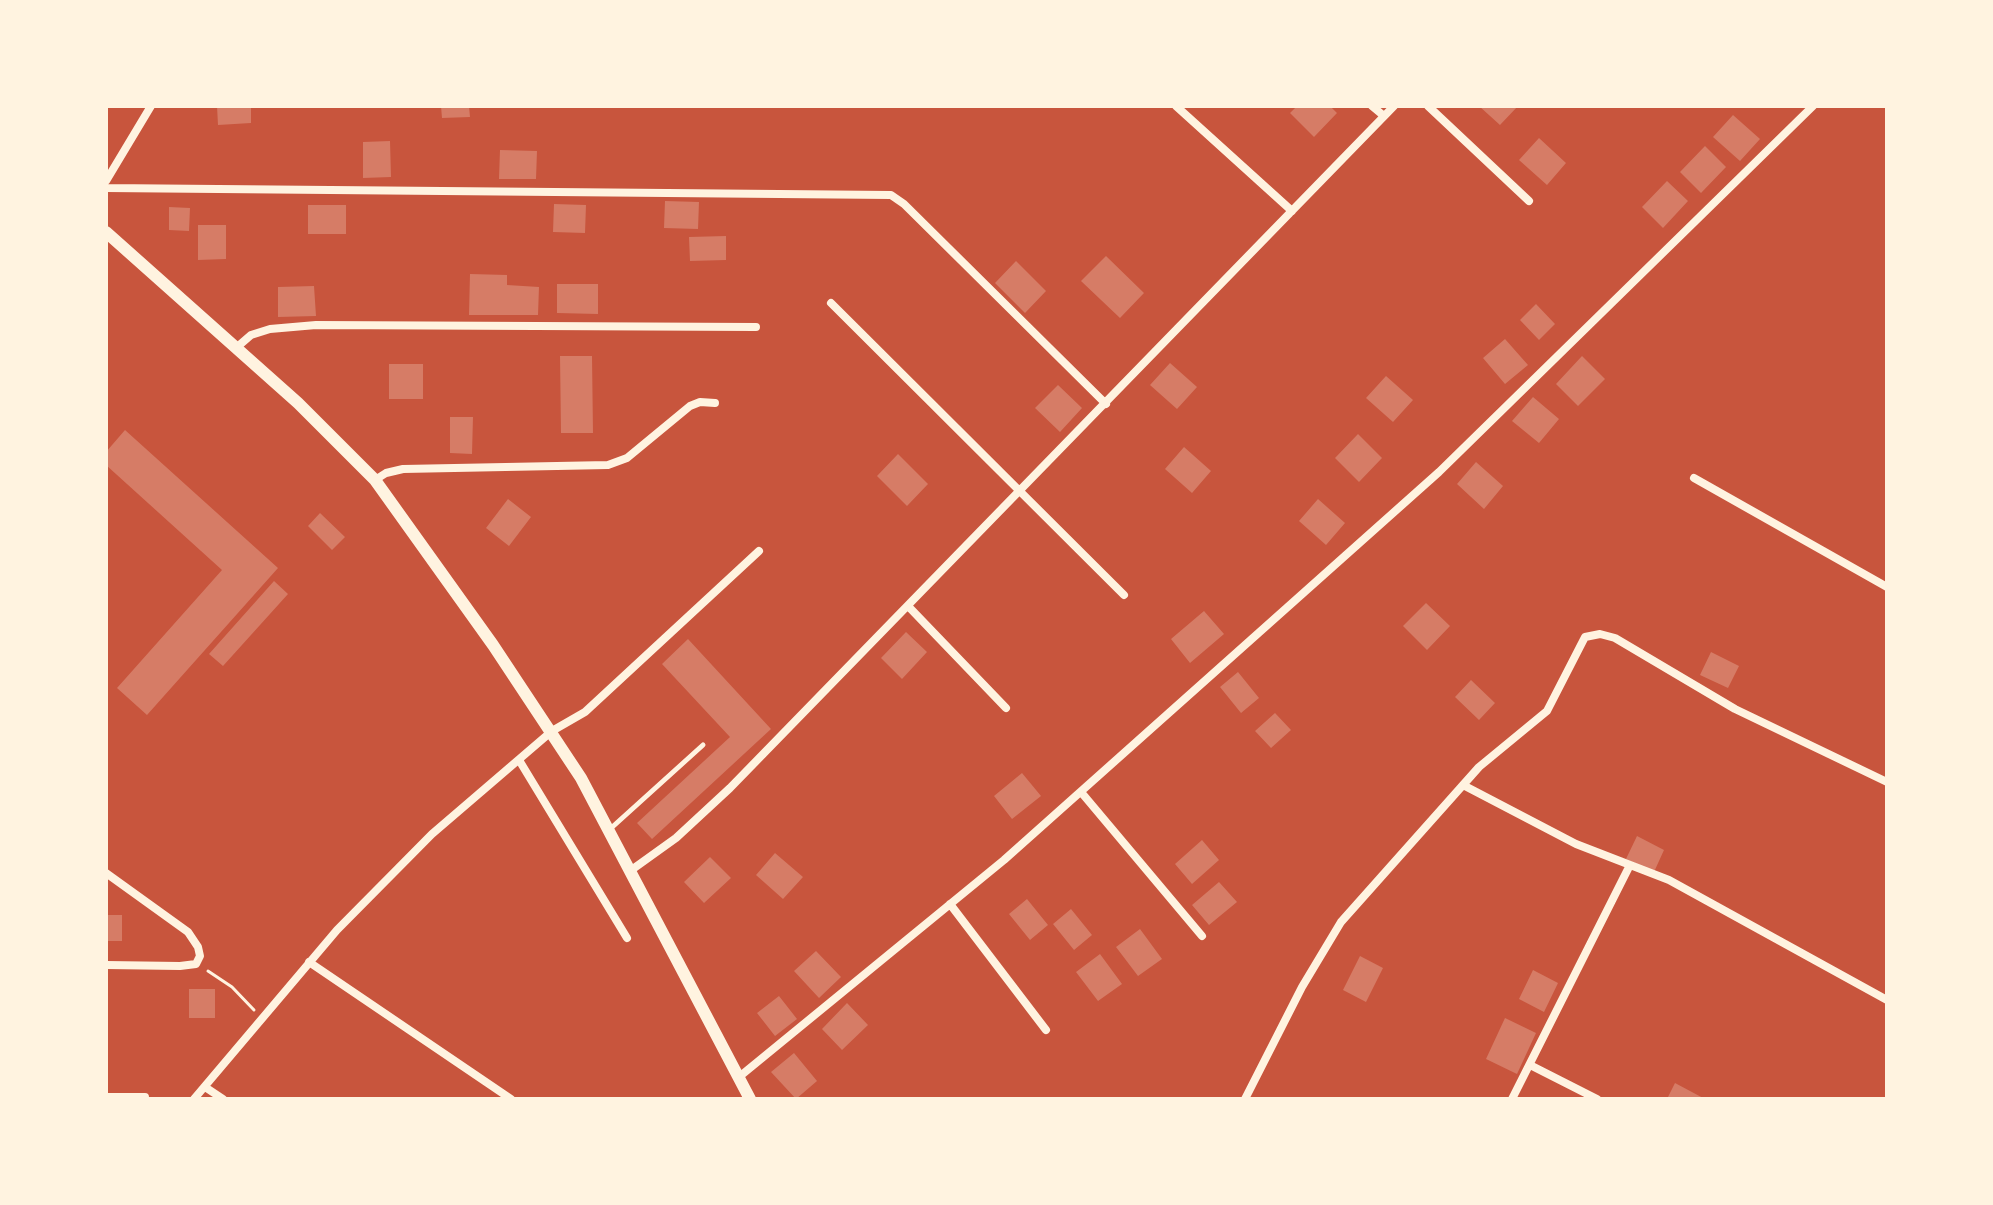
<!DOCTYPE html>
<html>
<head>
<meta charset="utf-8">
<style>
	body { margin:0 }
	#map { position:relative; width:1993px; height:1205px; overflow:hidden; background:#c8553d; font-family:Ubuntu,sans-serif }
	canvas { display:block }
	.frame { position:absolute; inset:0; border:108px solid #fff3e0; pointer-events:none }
</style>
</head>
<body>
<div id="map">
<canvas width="1993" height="1205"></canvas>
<div class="frame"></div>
</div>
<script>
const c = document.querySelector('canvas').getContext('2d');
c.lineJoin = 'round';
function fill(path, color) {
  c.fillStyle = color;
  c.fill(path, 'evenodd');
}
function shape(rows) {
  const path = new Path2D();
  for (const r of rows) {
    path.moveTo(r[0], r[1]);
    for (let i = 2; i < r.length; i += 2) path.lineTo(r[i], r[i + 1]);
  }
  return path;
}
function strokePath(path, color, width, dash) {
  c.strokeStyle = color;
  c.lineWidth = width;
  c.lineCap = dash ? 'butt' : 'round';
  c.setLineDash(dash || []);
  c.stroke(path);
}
fill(shape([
	[217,106,251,106,251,123,218,125],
	[441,106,469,106,470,117,442,118],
	[1297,106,1330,106,1337,113,1314,137,1290,113],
	[1479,106,1518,106,1500,125],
	[1733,115,1760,139,1740,161,1713,137],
	[1539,138,1566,163,1547,185,1519,160],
	[390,141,391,177,363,178,363,142],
	[1705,146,1726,167,1701,193,1680,172],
	[500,150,537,151,536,179,499,179],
	[1667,181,1688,201,1663,228,1642,207],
	[665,201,699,202,698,229,664,228],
	[554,204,586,205,585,233,553,232],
	[308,205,346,205,346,234,308,234],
	[169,207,190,208,189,231,169,230],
	[198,225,226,225,226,259,198,260],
	[726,236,726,260,690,261,689,237],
	[1106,256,1144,293,1120,318,1081,281],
	[1016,261,1046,291,1025,313,995,283],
	[470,274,507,275,507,285,539,287,538,315,469,315],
	[557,284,598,284,598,314,557,313],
	[314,286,316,316,278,317,278,287],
	[1536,304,1555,324,1539,340,1520,320],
	[1505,339,1528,365,1505,384,1483,358],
	[560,356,592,356,593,433,561,433],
	[1582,356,1605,379,1578,406,1556,384],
	[1170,363,1197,387,1177,409,1150,385],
	[389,364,423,364,423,399,389,399],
	[1386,376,1413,400,1393,422,1366,398],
	[1058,385,1082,408,1060,432,1035,408],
	[1533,397,1559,419,1539,443,1512,421],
	[450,417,473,417,472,454,450,453],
	[125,430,278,568,147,715,117,688,222,570,106,465,106,452],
	[1358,434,1382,458,1359,482,1335,458],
	[1184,447,1211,471,1192,493,1165,469],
	[898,454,928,484,907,506,877,476],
	[1476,462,1503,486,1484,509,1457,484],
	[508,499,531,517,509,546,486,528],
	[1318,499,1345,523,1326,545,1299,521],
	[320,513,345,537,332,550,308,526],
	[274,581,288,594,223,666,209,654],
	[1426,603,1450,626,1427,650,1403,626],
	[1204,611,1224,634,1190,663,1171,639],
	[906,632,927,652,902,679,881,658],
	[688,639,771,729,652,839,637,823,730,737,662,664],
	[1711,652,1739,666,1728,688,1700,675],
	[1238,672,1259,698,1241,713,1220,687],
	[1471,680,1495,703,1479,720,1455,697],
	[1275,713,1291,730,1271,748,1255,731],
	[1022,773,1041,796,1012,819,994,796],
	[1637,836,1664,850,1654,872,1626,859],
	[1202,840,1219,860,1192,884,1175,864],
	[775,853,803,877,783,899,756,875],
	[710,857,731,878,704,903,684,882],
	[1219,882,1237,902,1209,925,1192,905],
	[1027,899,1048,925,1030,940,1009,914],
	[1071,909,1092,935,1074,950,1053,924],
	[106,915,122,915,122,941,106,941],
	[1140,929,1162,959,1138,976,1116,947],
	[816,951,841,977,819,998,794,971],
	[1100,954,1122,984,1098,1001,1076,972],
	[1360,956,1383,968,1366,1002,1343,990],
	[1533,970,1558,983,1544,1012,1519,999],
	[189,989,215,989,215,1018,189,1018],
	[779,996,797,1019,775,1036,757,1013],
	[847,1003,868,1025,842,1050,822,1029],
	[1505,1018,1536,1033,1517,1074,1486,1059],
	[794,1053,817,1081,796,1099,771,1072],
	[1675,1083,1705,1099,1667,1099]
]), '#d67c66');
strokePath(shape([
	[208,971,232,987,254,1010]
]), '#fff3e0', 3);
strokePath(shape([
	[609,830,703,745]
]), '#fff3e0', 5);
strokePath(shape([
	[1176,106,1292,211],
	[1372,106,1384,116],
	[1428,106,1529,201],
	[106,181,151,106],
	[106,188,891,195,904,204,1106,404],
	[831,303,1124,595],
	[236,348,251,335,270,329,316,325,756,327],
	[1694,478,1887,587],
	[375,480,386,473,403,469,608,465,627,458,690,406,700,402,715,403],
	[908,606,1006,708],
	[519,760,627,938],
	[1463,785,1576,844,1669,880,1887,1000],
	[1081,792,1202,936],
	[630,871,676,838,730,788,1394,106],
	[106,873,188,932,198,947,200,956,196,964,180,966,106,965],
	[950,904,1046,1030],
	[309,962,511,1099],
	[1530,1065,1597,1099],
	[739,1077,1004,860,1439,472,1813,106],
	[205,1087,223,1099],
	[106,1097,145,1097],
	[194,1099,337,930,432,834,552,731,585,712,759,551],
	[1245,1099,1302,987,1341,922,1479,767,1547,711,1585,637,1600,634,1615,638,1735,709,1887,782],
	[1512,1099,1630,865]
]), '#fff3e0', 8);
strokePath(shape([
	[106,232,298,403,375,480,493,645,581,778,750,1099]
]), '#fff3e0', 12);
</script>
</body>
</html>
